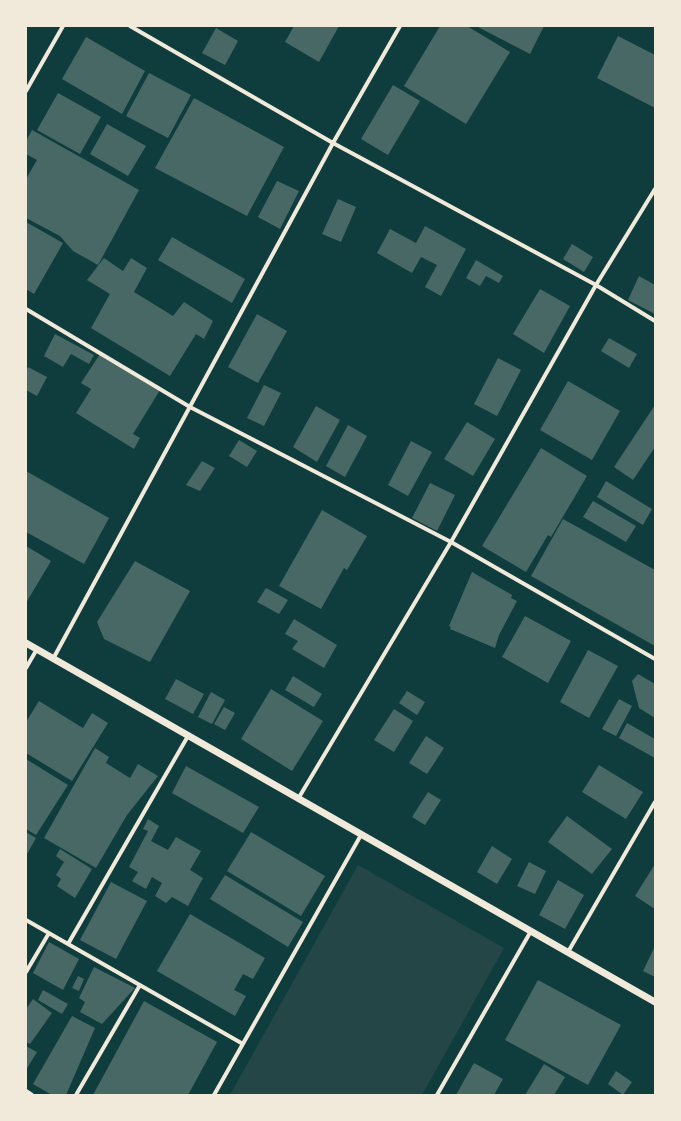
<!DOCTYPE html>
<html>
<head>
<meta charset="utf-8">
<style>
	body { margin:0 }
	#map { position:relative; width:681px; height:1121px; overflow:hidden; background:#0f3d3e; font-family:"Titillium Web",sans-serif }
	canvas { display:block }
	.frame { position:absolute; inset:0; border:27px solid #f1e9da; pointer-events:none }
</style>
</head>
<body>
<div id="map">
<canvas width="681" height="1121"></canvas>
<div class="frame"></div>
</div>
<script>
const c = document.querySelector('canvas').getContext('2d');
c.lineJoin = 'round';
function fill(path, color) {
  c.fillStyle = color;
  c.fill(path, 'evenodd');
}
function shape(rows) {
  const path = new Path2D();
  for (const r of rows) {
    path.moveTo(r[0], r[1]);
    for (let i = 2; i < r.length; i += 2) path.lineTo(r[i], r[i + 1]);
  }
  return path;
}
function strokePath(path, color, width, dash) {
  c.strokeStyle = color;
  c.lineWidth = width;
  c.lineCap = dash ? 'butt' : 'round';
  c.setLineDash(dash || []);
  c.stroke(path);
}
fill(shape([
	[358,865,504,948,422,1095,230,1095]
]), '#244646');
fill(shape([
	[294,26,339,26,319,62,285,42],
	[440,26,467,26,510,52,466,124,404,86],
	[476,26,544,26,530,54],
	[216,28,238,41,225,65,202,53],
	[618,36,655,55,655,108,597,78],
	[86,37,145,71,122,114,62,79],
	[149,73,191,95,168,138,126,116],
	[393,85,420,101,388,155,361,139],
	[58,93,101,117,80,154,37,130],
	[194,98,284,147,247,216,155,168],
	[107,124,146,146,128,176,90,154],
	[32,130,139,190,98,265,73,251,60,236,26,218,26,179,37,160,26,154,26,141],
	[277,181,299,191,280,229,258,217],
	[338,199,356,207,341,242,322,234],
	[26,222,63,243,34,294,26,289],
	[425,226,466,249,441,296,425,287,437,265,421,257,412,273,377,253,390,229,416,243],
	[172,237,245,279,232,303,158,260],
	[572,244,593,257,584,272,563,259],
	[104,258,123,271,131,258,147,268,134,292,173,316,184,302,213,321,204,339,196,334,170,376,91,328,110,294,87,280],
	[476,260,503,276,499,283,486,276,480,286,466,278],
	[639,276,655,285,655,314,628,300],
	[540,289,570,306,544,353,513,334],
	[257,314,287,331,258,383,228,367],
	[55,334,94,355,89,364,71,354,63,367,44,356],
	[609,338,637,354,629,368,601,351],
	[100,354,160,390,133,434,140,438,134,449,76,413,91,389,81,383],
	[498,358,521,370,497,416,474,404],
	[28,367,47,377,37,396,26,390,26,371],
	[568,381,620,411,592,460,540,430],
	[264,385,281,393,264,426,247,418],
	[655,405,655,447,633,480,614,467],
	[316,406,340,420,317,462,293,447],
	[467,422,495,439,473,476,444,459],
	[348,425,367,436,345,477,326,466],
	[239,440,257,451,247,467,229,456],
	[411,441,432,452,408,496,388,485],
	[541,448,587,476,551,537,548,535,526,572,482,546],
	[202,461,215,468,200,491,186,485],
	[26,471,109,518,84,564,26,532],
	[606,481,652,509,643,525,597,497],
	[430,483,455,495,437,531,412,518],
	[593,501,636,526,626,542,583,517],
	[322,510,367,536,347,570,344,568,321,609,279,586],
	[563,519,655,570,655,646,531,576],
	[26,546,51,561,26,603],
	[135,561,190,591,150,662,104,639,97,622],
	[472,572,512,595,511,598,517,601,499,635,495,648,450,629,451,627,449,626],
	[266,588,288,600,279,614,257,602],
	[525,616,571,641,548,683,502,657],
	[294,619,337,645,324,668,292,649,298,641,285,634],
	[588,650,618,666,589,718,560,702],
	[638,674,655,684,655,718,639,708,632,681],
	[293,676,322,694,314,707,285,690],
	[176,679,204,694,193,714,165,699],
	[271,689,323,721,292,771,241,739],
	[407,691,425,702,417,715,399,703],
	[211,692,225,700,212,724,198,717],
	[619,699,632,706,616,736,602,729],
	[39,701,83,728,92,713,108,723,72,781,26,753,26,722],
	[224,707,235,713,225,730,214,724],
	[394,709,413,721,394,752,374,740],
	[627,723,655,739,655,758,619,738],
	[426,736,444,748,427,774,409,763],
	[95,748,109,757,106,763,130,778,138,764,158,776,127,815,96,868,44,838],
	[26,759,68,785,36,835,26,829],
	[599,765,643,792,626,819,582,792],
	[186,766,259,807,243,833,172,793],
	[428,792,441,800,425,825,412,817],
	[567,816,612,849,592,874,548,842],
	[148,819,159,826,151,841,168,850,176,837,201,851,190,870,203,878,188,906,172,897,166,903,155,896,162,883,152,877,146,889,132,881,138,872,129,867,148,831,143,829],
	[26,832,36,838,26,856],
	[251,832,325,876,301,916,227,871],
	[492,846,512,859,497,884,477,872],
	[60,849,92,869,75,898,57,886,61,879,56,875,64,862,56,856],
	[529,862,546,871,535,894,517,886],
	[655,864,655,909,635,896],
	[225,875,303,922,288,947,210,899],
	[558,880,584,895,565,929,539,915],
	[111,882,147,901,116,959,80,940],
	[190,914,265,958,253,979,243,974,234,990,246,996,235,1016,157,971],
	[49,942,79,959,63,990,33,973],
	[655,946,655,977,643,971],
	[94,967,135,988,102,1024,80,1012,85,1002,79,998],
	[78,976,84,979,79,991,72,988],
	[538,980,621,1025,588,1085,505,1040],
	[43,990,68,1004,62,1014,38,1000],
	[33,999,52,1013,30,1044,26,1042,26,1009],
	[144,1001,217,1042,188,1095,93,1095],
	[72,1016,95,1028,66,1095,52,1095,33,1084],
	[26,1046,37,1052,26,1070],
	[474,1063,503,1079,494,1095,456,1095],
	[544,1064,565,1077,554,1095,525,1095],
	[616,1071,632,1082,623,1095,608,1084]
]), '#486865');
strokePath(shape([
	[130,26,333,143,596,285,655,321],
	[26,91,63,26],
	[26,309,190,407,451,542,655,659],
	[53,659,333,143,400,26],
	[26,668,37,649],
	[298,799,451,542,596,285,655,189],
	[26,920,243,1044],
	[68,944,188,736],
	[568,952,655,802],
	[26,972,49,933],
	[26,1091,32,1095],
	[76,1095,140,985],
	[214,1095,361,835],
	[437,1095,531,931]
]), '#f1e9da', 4);
strokePath(shape([
	[26,643,655,1002]
]), '#f1e9da', 7);
</script>
</body>
</html>
